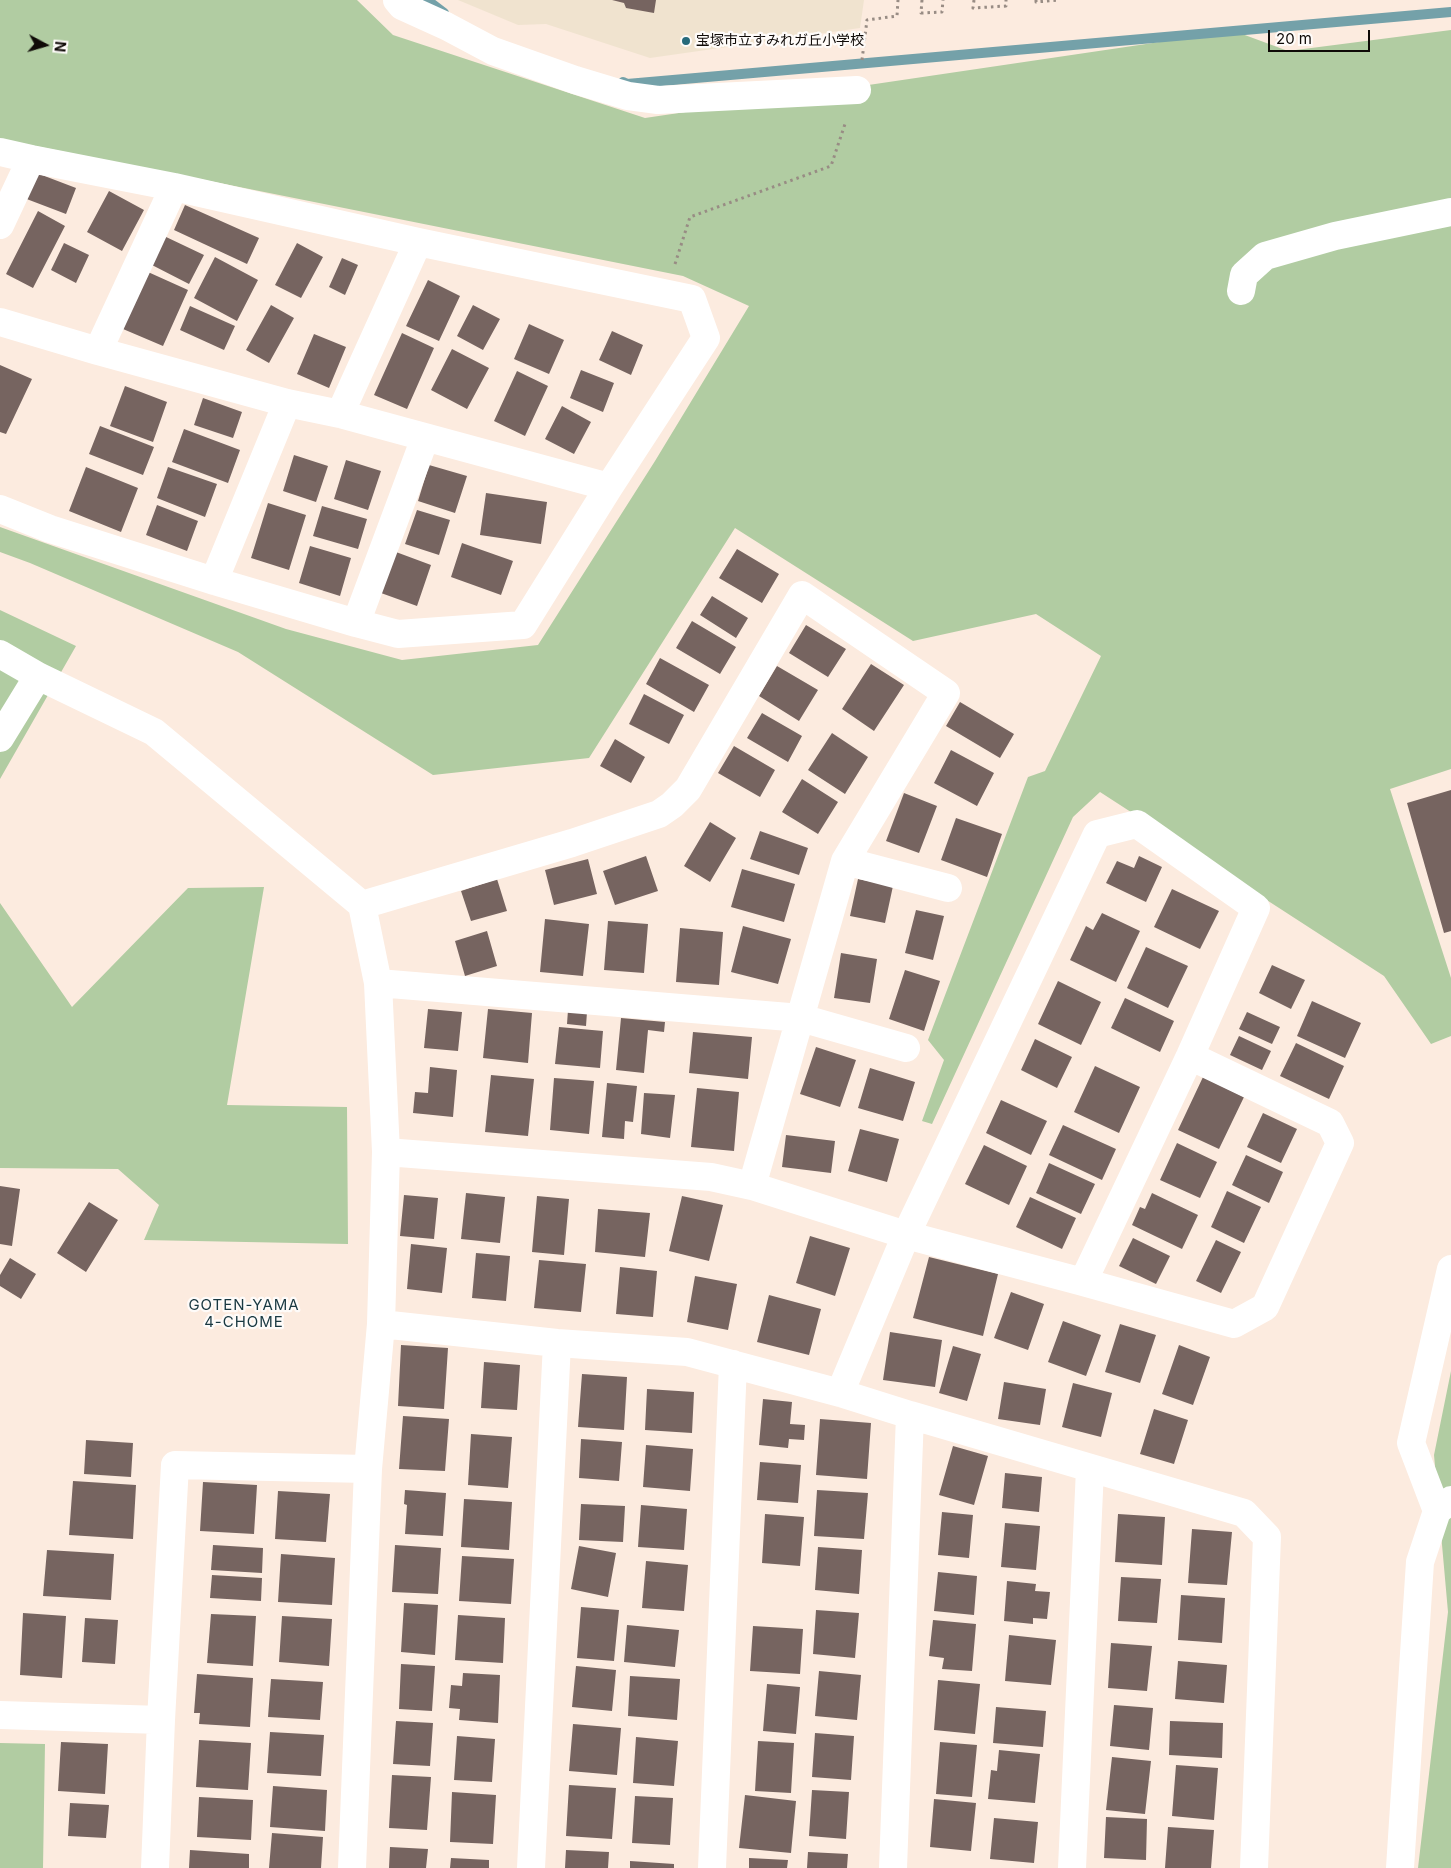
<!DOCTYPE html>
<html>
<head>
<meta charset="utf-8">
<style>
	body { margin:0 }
	#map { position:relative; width:1451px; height:1868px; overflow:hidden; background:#fcebdf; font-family:Inter,sans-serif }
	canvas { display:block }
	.north { position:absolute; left:20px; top:20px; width:50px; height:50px; -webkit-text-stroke:4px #fefbf9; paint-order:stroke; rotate:96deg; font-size:14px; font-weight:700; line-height:20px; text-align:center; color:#0f0a07 }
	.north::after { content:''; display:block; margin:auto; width:18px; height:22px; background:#0f0a07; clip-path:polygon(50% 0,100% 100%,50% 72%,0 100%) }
	.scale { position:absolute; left:1268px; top:30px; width:102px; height:22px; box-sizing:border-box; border:2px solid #0f0a07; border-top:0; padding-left:6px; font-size:15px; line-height:18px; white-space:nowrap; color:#0f0a07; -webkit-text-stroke:4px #fefbf9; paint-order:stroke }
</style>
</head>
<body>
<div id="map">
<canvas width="1451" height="1868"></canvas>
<div class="north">N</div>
<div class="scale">20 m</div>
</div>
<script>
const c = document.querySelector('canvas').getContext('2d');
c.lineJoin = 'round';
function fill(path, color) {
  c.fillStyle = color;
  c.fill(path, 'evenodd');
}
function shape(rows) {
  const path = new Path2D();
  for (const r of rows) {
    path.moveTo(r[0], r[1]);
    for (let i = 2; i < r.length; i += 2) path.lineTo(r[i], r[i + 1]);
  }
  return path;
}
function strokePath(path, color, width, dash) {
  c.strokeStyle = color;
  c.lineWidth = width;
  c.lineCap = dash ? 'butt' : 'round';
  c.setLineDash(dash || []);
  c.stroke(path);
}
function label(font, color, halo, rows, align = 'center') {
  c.font = font + ' Inter,"Noto Sans JP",sans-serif';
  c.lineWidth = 4.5;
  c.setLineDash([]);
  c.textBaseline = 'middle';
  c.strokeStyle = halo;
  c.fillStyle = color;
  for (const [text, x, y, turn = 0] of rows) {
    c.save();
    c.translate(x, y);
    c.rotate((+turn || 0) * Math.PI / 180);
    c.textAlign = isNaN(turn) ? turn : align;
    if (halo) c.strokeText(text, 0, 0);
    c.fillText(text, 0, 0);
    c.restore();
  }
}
fill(shape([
	[458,0,864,0,860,28,650,58,546,24,518,25]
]), '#f0e3cf');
fill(shape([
	[0,0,357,0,393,35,645,118,1234,31,1288,51,1451,30,1451,769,1390,789,1451,978,1451,1036,1431,1044,1384,976,1100,792,1073,817,932,1124,922,1121,944,1060,928,1040,1028,777,1045,771,1101,656,1036,614,913,641,735,528,589,758,433,775,238,652,30,563,0,552,0,527,286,629,402,660,538,645,655,461,749,306,683,276,0,139],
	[0,610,76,646,0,779],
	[264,887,227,1105,347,1107,348,1244,144,1240,159,1205,118,1169,0,1168,0,903,72,1007,188,888],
	[1451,1371,1451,1868,1418,1868,1448,1612,1434,1455],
	[0,1743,45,1744,43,1868,0,1868]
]), '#b1cca2');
strokePath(shape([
	[427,0,444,13],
	[623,82,627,84,1451,12]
]), '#74a1a9', 10);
fill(shape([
	[612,0,656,0,654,13,626,8,624,3],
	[34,172,76,188,66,214,24,198],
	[109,191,144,210,122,251,87,232],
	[185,205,259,238,247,264,174,230],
	[38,211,65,226,33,288,6,274],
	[164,236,204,255,189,284,150,264],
	[64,243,89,255,76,283,51,270],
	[297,243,323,257,301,298,275,285],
	[215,257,258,280,237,321,194,298],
	[342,258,358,265,345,295,329,287],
	[148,272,188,290,163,346,123,329],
	[428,280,460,296,439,341,406,326],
	[271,305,294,318,269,363,246,350],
	[473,305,500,319,483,350,457,336],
	[190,306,235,326,224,350,180,330],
	[529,324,564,340,549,374,514,359],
	[612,331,643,345,631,375,599,360],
	[402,333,434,348,407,409,374,395],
	[314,334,346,347,329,388,297,374],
	[452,349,489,368,467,409,431,390],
	[0,365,32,379,6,434,0,432],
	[581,370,614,383,603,412,570,398],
	[517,371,548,386,525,436,494,421],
	[125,386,167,402,153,442,110,426],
	[203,398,242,412,233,438,194,425],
	[562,406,591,422,574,454,545,439],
	[100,426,154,447,143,475,89,454],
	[184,429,240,450,228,483,172,462],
	[294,455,328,466,316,502,283,491],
	[346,460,381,471,368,510,334,499],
	[429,465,467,476,455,513,418,501],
	[86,467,138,488,121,532,69,511],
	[168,467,217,484,205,517,157,498],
	[486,493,547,502,541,544,480,535],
	[268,503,306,515,289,570,251,558],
	[157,505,198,521,187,551,146,535],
	[322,506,367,519,358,549,313,536],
	[417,510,450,520,439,555,405,544],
	[462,543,513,561,501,595,451,577],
	[310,546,351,558,340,596,299,583],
	[737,549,779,574,762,603,719,578],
	[396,552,431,565,417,606,381,593],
	[712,596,748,618,736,638,700,615],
	[692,621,736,647,720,674,676,648],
	[806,625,846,649,828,677,789,653],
	[660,658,709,685,694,712,646,684],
	[871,664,904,685,874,731,842,709],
	[777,666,818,690,799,721,759,696],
	[644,694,684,715,669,744,629,724],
	[960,702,1014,734,1000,758,946,726],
	[762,713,802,736,788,762,747,738],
	[832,733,868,757,845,794,808,770],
	[615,739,645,757,631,783,600,766],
	[734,746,775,770,760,797,718,773],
	[951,750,994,773,977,806,934,783],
	[802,779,838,802,818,834,782,812],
	[1451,790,1451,931,1444,933,1407,803],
	[904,793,937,806,919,853,886,841],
	[956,818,1002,834,987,877,941,860],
	[710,822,736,838,710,882,684,866],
	[760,831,808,848,799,875,750,859],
	[646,856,658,891,615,905,603,871],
	[1139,856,1162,867,1146,902,1106,883,1117,861,1134,868],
	[588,859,597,894,554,905,545,870],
	[742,869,795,884,784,922,731,907],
	[497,879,507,911,471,921,461,891],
	[858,879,893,886,885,923,850,916],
	[1172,889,1219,911,1200,949,1154,927],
	[916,910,944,916,933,960,905,953],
	[1102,913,1140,931,1116,982,1070,960,1086,926,1093,930],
	[545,919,589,924,583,976,540,972],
	[608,921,648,924,644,973,604,970],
	[743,926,791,939,778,984,731,972],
	[680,928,723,932,719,985,676,982],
	[487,931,497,966,465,976,455,941],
	[1146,947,1188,966,1168,1008,1127,988],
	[841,953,877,959,870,1003,834,998],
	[1272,965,1305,980,1291,1009,1259,993],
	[905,970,940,981,924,1031,889,1019],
	[1058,981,1101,1002,1081,1045,1038,1024],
	[1125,998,1174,1021,1160,1052,1111,1028],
	[1312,1001,1361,1023,1345,1058,1297,1036],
	[428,1009,462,1012,458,1051,424,1048],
	[488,1009,532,1013,528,1063,483,1058],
	[568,1010,587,1012,586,1026,567,1024],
	[1247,1012,1280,1027,1272,1044,1239,1029],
	[621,1018,665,1022,664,1032,648,1030,644,1073,616,1070],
	[559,1027,603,1031,600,1068,555,1064],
	[693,1032,752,1037,748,1079,689,1073],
	[1239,1036,1271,1051,1262,1070,1230,1055],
	[1035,1039,1072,1057,1057,1088,1021,1070],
	[1296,1043,1344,1066,1329,1099,1280,1076],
	[816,1047,856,1060,840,1107,800,1094],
	[1095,1066,1140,1087,1119,1133,1074,1112],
	[430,1067,457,1070,453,1117,413,1113,415,1092,428,1093],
	[870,1068,915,1082,903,1121,858,1108],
	[491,1075,534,1079,528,1136,485,1132],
	[1203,1077,1244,1097,1219,1149,1178,1130],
	[554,1078,594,1081,589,1134,550,1130],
	[607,1083,637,1086,633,1122,625,1121,624,1139,602,1137],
	[697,1088,739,1092,734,1151,691,1147],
	[644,1093,675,1095,670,1138,641,1134],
	[1001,1100,1047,1121,1031,1155,986,1133],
	[1263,1113,1297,1129,1281,1163,1247,1147],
	[1063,1125,1116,1149,1102,1180,1049,1155],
	[860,1129,899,1139,887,1182,848,1171],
	[786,1135,835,1141,831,1173,782,1167],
	[1177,1143,1217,1162,1200,1198,1160,1180],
	[984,1145,1027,1166,1009,1205,965,1184],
	[1246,1155,1283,1172,1269,1203,1232,1185],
	[1049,1163,1095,1184,1081,1214,1036,1193],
	[0,1186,20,1189,12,1246,0,1244],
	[1227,1191,1261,1207,1244,1243,1211,1227],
	[466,1193,505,1197,500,1243,461,1239],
	[1152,1193,1198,1215,1182,1249,1132,1225,1140,1207,1145,1209],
	[404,1195,438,1198,434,1239,400,1236],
	[537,1196,569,1199,564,1255,532,1252],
	[682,1196,723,1205,709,1261,669,1251],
	[1030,1197,1076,1218,1062,1249,1016,1227],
	[89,1202,118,1220,86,1272,57,1253],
	[598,1209,650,1213,645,1257,595,1252],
	[810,1236,850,1248,835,1296,796,1283],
	[1133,1238,1170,1256,1156,1284,1119,1266],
	[1216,1240,1241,1252,1221,1293,1196,1281],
	[411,1244,447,1248,442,1293,407,1289],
	[476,1253,510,1256,506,1301,472,1298],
	[929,1257,998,1274,983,1336,913,1318],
	[10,1258,36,1274,21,1299,0,1286,0,1275],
	[539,1260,586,1264,581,1312,534,1308],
	[620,1267,657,1271,653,1317,616,1314],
	[695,1276,737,1284,728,1330,687,1322],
	[1011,1292,1044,1304,1028,1350,994,1338],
	[769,1295,821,1309,809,1355,757,1342],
	[1063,1321,1101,1335,1086,1376,1048,1362],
	[1120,1324,1156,1335,1140,1383,1105,1372],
	[890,1332,942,1340,935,1387,883,1380],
	[401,1345,448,1348,444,1409,398,1406],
	[1179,1345,1210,1357,1193,1405,1162,1394],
	[953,1346,981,1354,967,1401,939,1393],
	[484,1362,520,1365,517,1410,481,1408],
	[582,1374,627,1377,624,1430,578,1427],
	[1004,1382,1046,1389,1040,1425,998,1419],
	[1073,1383,1112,1393,1101,1437,1062,1427],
	[647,1389,694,1392,692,1433,645,1430],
	[763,1399,792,1402,790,1424,805,1425,804,1440,789,1439,788,1448,759,1445],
	[1154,1409,1188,1420,1174,1464,1140,1454],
	[403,1416,449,1419,445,1471,399,1469],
	[820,1419,871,1423,867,1479,816,1475],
	[471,1434,512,1437,508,1488,468,1485],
	[581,1439,622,1442,619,1481,579,1478],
	[86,1440,133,1443,131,1477,84,1474],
	[646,1445,693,1449,690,1491,643,1487],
	[953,1446,988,1456,974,1505,939,1495],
	[760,1462,801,1465,798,1503,757,1500],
	[1005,1473,1042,1477,1039,1512,1002,1508],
	[73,1481,136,1485,133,1539,69,1535],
	[203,1482,257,1485,254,1534,200,1531],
	[405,1490,446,1493,443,1536,405,1534,407,1505,404,1504],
	[817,1490,868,1493,864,1539,814,1536],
	[278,1491,330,1494,326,1542,275,1539],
	[464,1499,512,1502,509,1550,461,1547],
	[581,1504,625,1506,623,1542,579,1540],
	[641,1505,687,1509,684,1550,638,1547],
	[942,1512,973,1515,969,1558,938,1555],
	[765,1514,804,1517,800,1566,762,1563],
	[1118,1514,1165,1517,1162,1565,1115,1562],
	[1005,1523,1040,1526,1036,1570,1001,1567],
	[1192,1529,1232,1532,1227,1585,1188,1583],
	[213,1545,263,1548,262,1573,211,1570],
	[395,1545,441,1548,438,1594,392,1592],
	[579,1546,616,1553,608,1597,571,1589],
	[818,1547,862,1550,859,1594,815,1590],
	[47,1550,114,1554,111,1600,43,1596],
	[281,1554,335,1558,332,1605,278,1602],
	[462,1556,514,1559,511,1604,459,1601],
	[646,1561,688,1565,684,1611,642,1608],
	[938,1572,977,1576,974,1615,934,1611],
	[212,1575,262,1578,261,1601,210,1598],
	[1121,1577,1161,1579,1157,1623,1118,1621],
	[1007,1581,1036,1584,1035,1591,1050,1592,1047,1619,1033,1618,1033,1624,1004,1621],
	[1181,1595,1225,1598,1222,1643,1178,1640],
	[404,1603,438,1605,435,1655,401,1652],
	[581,1607,619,1610,614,1661,577,1658],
	[816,1610,859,1613,855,1658,813,1654],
	[23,1613,66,1616,62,1678,20,1675],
	[211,1614,256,1616,253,1666,207,1663],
	[458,1615,505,1618,503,1663,455,1660],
	[282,1616,332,1619,329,1666,279,1662],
	[85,1618,118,1620,115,1664,82,1662],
	[933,1620,976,1624,972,1671,942,1669,944,1658,929,1656],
	[627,1625,679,1630,675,1667,624,1662],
	[753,1626,803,1629,800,1674,750,1671],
	[1009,1635,1056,1640,1051,1685,1005,1681],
	[1111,1643,1152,1646,1147,1691,1108,1688],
	[1178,1661,1227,1665,1224,1703,1175,1699],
	[401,1664,435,1666,432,1711,399,1709],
	[576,1666,616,1670,612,1711,572,1707],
	[819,1671,861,1675,857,1720,815,1716],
	[463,1673,500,1675,498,1723,459,1720,460,1709,449,1708,451,1685,462,1686],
	[197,1674,253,1678,250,1727,199,1724,200,1713,194,1713],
	[630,1676,680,1679,677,1720,628,1716],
	[271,1679,323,1682,320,1720,268,1717],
	[938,1680,980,1684,975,1734,934,1730],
	[767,1684,800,1687,796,1734,763,1731],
	[1114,1705,1153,1708,1149,1750,1110,1746],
	[996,1707,1046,1711,1043,1747,993,1743],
	[396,1721,433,1723,430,1766,393,1764],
	[1170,1721,1223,1723,1222,1758,1169,1755],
	[573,1724,621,1728,617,1775,569,1771],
	[270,1732,324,1735,321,1776,267,1773],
	[815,1733,854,1736,851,1780,812,1777],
	[457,1736,495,1739,492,1782,454,1780],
	[636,1737,678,1741,674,1786,633,1783],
	[199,1740,251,1743,248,1790,196,1787],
	[758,1741,794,1743,791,1793,755,1791],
	[61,1742,108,1744,105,1794,58,1791],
	[940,1742,977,1745,972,1797,936,1794],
	[999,1750,1040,1754,1035,1803,988,1799,991,1770,997,1771],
	[1112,1757,1151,1761,1145,1814,1106,1810],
	[1176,1765,1218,1768,1214,1820,1172,1816],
	[392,1775,431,1777,427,1830,389,1828],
	[569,1785,616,1788,612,1839,566,1836],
	[273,1786,327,1790,325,1831,270,1827],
	[812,1790,849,1792,846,1839,809,1836],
	[452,1792,496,1795,493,1844,450,1842],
	[745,1795,796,1801,791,1853,739,1848],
	[635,1796,673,1798,670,1845,632,1843],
	[199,1797,253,1800,251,1840,197,1837],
	[934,1799,976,1803,971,1851,930,1847],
	[70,1803,109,1805,106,1838,68,1836],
	[1106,1817,1147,1819,1146,1860,1104,1858],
	[994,1818,1038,1822,1034,1863,990,1859],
	[1168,1827,1214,1830,1211,1868,1165,1868],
	[272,1833,323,1837,321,1868,269,1868],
	[390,1847,428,1849,426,1868,389,1868],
	[190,1850,249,1854,249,1868,189,1868],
	[566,1850,609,1852,608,1868,565,1868],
	[808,1852,848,1854,847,1868,807,1868],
	[451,1858,489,1860,489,1868,450,1868],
	[749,1858,788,1860,787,1868,749,1868],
	[630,1861,674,1864,674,1868,630,1868]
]), '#766460');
strokePath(shape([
	[922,0,921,13,942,12,943,0],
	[974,0,973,8,1006,6,1006,0],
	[1036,0,1036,2,1059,0],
	[862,60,867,20,897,16,898,0],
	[675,264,690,217,831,166,846,121]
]), '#988c84', 3, [2.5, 4]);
strokePath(shape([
	[397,0,402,6,446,26,493,51,575,80,628,96,658,100,857,90],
	[0,152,31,159],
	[174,187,418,242,692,299,706,338,609,487,523,625,398,634,356,623],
	[0,225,31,159,174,187,98,351,287,403,340,414,609,487],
	[1241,291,1244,275,1265,256,1335,236,1451,212],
	[0,322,98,351],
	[340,414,418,242],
	[0,509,50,529,214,581,356,623,425,438],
	[214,581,287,403],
	[0,654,38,676,154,732,362,905,378,983,386,1152,381,1324,368,1469,352,1868],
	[0,738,38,676],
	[845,861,948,888],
	[362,905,572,843,659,814,672,805,688,789,802,595,946,693,845,861,752,1186],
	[378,983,801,1018,906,1048],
	[386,1152,711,1177,752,1186,906,1235,1083,1282,1190,1056,1256,908,1137,824,1097,834,906,1235,840,1393],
	[1083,1282,1234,1324,1265,1307,1340,1143,1330,1123,1190,1056],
	[381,1324,557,1343,687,1352,840,1393,910,1415,893,1868],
	[910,1415,1244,1513,1267,1537,1254,1868],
	[1437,1511,1411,1443,1451,1269],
	[0,1715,161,1720,175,1465,368,1469],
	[155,1868,161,1720],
	[531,1868,557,1343],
	[712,1868,733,1364],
	[1072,1868,1090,1469],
	[1400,1868,1420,1562,1437,1511,1451,1500]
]), '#fff', 28);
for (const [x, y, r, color] of [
	[686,41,5,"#266a7b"]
]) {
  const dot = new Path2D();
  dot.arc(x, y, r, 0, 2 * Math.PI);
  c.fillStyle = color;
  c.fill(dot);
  strokePath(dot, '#fefbf9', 2);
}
label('14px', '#0f0a07', '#fefbf9', [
	["宝塚市立すみれガ丘小学校",696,41]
], 'left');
c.letterSpacing = '1px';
label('15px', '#193841', '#fefbf9', [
	["GOTEN-YAMA",244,1305],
	["4-CHOME",244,1322]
]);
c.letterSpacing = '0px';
</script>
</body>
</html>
